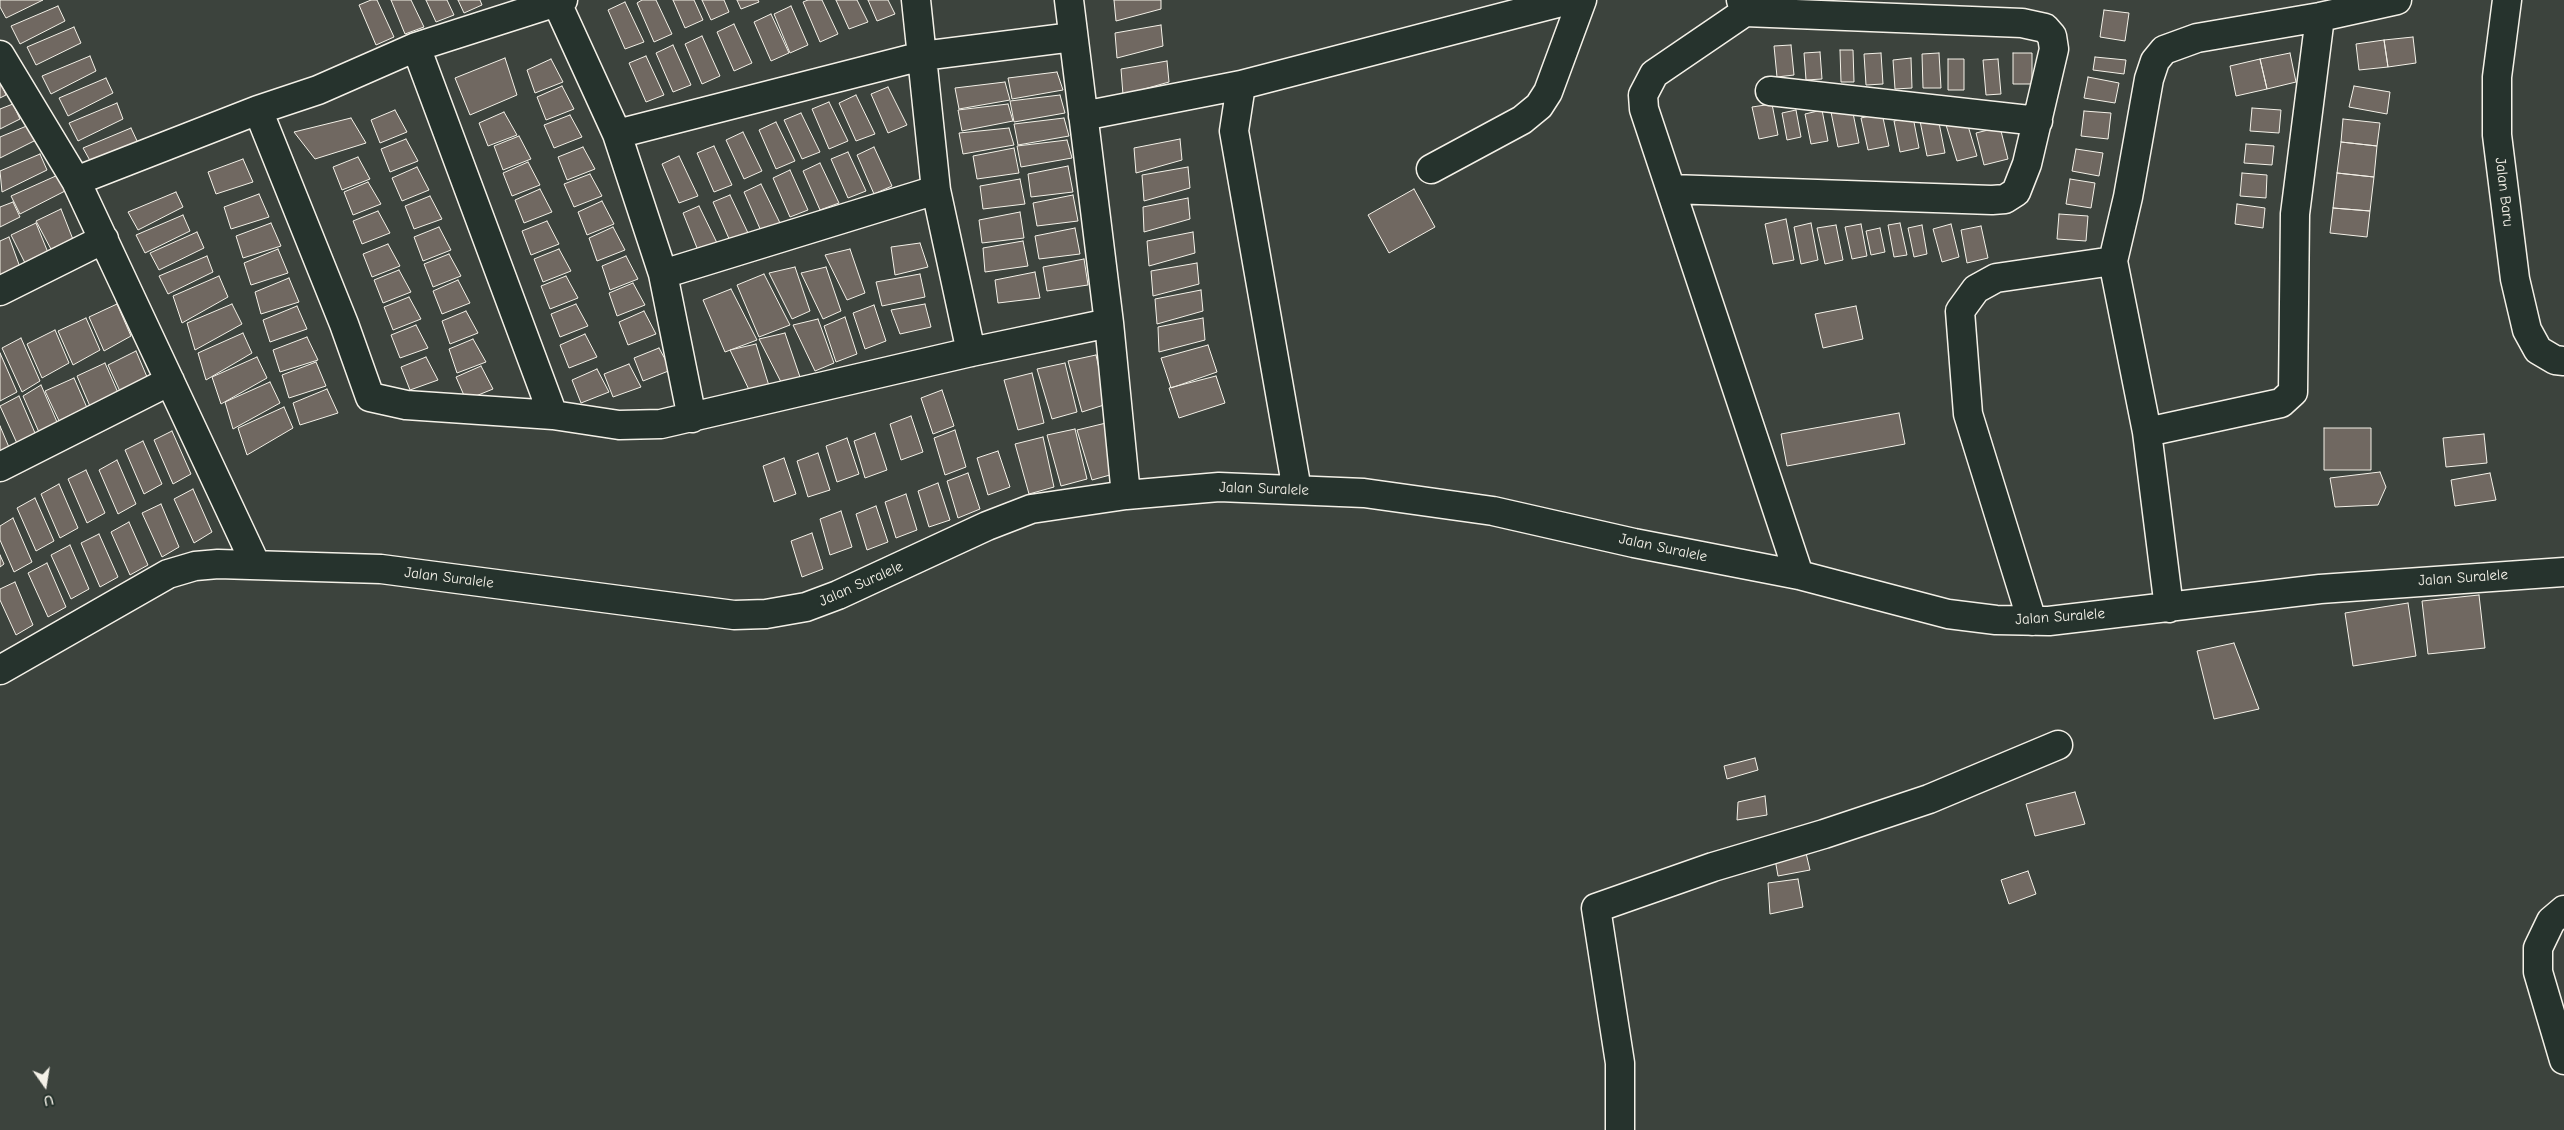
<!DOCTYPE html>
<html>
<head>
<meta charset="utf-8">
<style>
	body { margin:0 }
	#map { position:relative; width:2564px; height:1130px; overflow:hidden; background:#3c433d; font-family:"Comic Neue",sans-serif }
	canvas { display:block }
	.north { position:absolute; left:20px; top:1060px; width:50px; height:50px; -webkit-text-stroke:4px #26332d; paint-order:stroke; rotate:167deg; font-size:14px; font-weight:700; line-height:20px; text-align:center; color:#f4f1e8 }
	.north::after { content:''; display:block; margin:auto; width:18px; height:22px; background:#f4f1e8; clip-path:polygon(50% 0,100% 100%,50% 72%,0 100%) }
</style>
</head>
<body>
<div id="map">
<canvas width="2564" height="1130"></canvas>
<div class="north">U</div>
</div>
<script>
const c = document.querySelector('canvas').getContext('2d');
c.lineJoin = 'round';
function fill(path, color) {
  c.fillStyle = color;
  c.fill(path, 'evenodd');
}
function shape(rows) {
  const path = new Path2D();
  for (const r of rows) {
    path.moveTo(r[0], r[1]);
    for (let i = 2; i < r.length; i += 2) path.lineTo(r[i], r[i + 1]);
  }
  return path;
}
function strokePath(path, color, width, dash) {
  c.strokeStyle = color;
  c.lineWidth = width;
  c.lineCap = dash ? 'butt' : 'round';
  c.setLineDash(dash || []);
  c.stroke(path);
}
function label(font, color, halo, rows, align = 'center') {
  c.font = font + ' "Comic Neue",sans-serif';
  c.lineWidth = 4.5;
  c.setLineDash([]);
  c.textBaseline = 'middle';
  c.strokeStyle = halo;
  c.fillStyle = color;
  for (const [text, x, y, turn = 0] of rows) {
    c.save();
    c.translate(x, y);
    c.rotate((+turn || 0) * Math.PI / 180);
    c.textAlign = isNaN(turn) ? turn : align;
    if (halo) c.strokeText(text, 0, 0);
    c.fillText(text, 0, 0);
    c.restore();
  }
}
const building = shape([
	[0,0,43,0,6,18,0,7,0,0],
	[371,0,377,0,394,37,376,45,359,5,371,0],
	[391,0,411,0,424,27,405,34,391,0],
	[426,0,447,0,454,15,436,22,426,0],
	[458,0,480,0,482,5,464,13,458,0],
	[642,0,656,0,672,34,654,42,637,3,642,0],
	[673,0,694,0,703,20,685,28,673,0],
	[702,0,724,0,729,12,711,20,702,0],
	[737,0,758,0,759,2,741,9,737,0],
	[808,0,822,0,838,34,820,42,803,2,808,0],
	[836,0,857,0,868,22,849,29,836,0],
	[868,0,888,0,895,14,877,21,868,0],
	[1114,0,1161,0,1161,9,1116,21,1114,0],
	[625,2,644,42,625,49,608,10,625,2],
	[58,6,65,21,20,44,11,26,58,6],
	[791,6,808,45,790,53,774,14,791,6],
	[2104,10,2129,13,2125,41,2100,37,2104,10],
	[771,14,789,53,771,61,754,22,771,14],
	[734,24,752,63,734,71,717,32,734,24],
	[1161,25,1163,46,1117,58,1115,33,1161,25],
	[74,27,81,43,36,65,27,47,74,27],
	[702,36,720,76,702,84,685,44,702,36],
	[2413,37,2416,63,2388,67,2384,40,2413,37],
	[2384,40,2388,67,2359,70,2356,44,2384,40],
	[673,45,691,85,673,92,656,53,673,45],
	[1791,45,1794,75,1777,77,1774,46,1791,45],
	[1840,50,1853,50,1854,82,1841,82,1840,50],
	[1820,52,1822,79,1806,80,1804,53,1820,52],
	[1881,53,1883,84,1866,85,1864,54,1881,53],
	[1939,53,1941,88,1923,88,1922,54,1939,53],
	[2013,53,2032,53,2032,84,2013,84,2013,53],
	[2290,53,2296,82,2267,89,2260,59,2290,53],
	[90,56,96,71,51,94,42,76,90,56],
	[646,56,664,95,646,102,629,63,646,56],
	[2095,57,2126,60,2124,74,2093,70,2095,57],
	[505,58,517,95,470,115,455,78,505,58],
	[1911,58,1912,88,1895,89,1893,60,1911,58],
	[551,59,563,82,535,93,527,70,551,59],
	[1948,59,1964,59,1964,90,1948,90,1948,59],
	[1998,59,2001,94,1986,95,1983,60,1998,59],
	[2260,59,2267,89,2236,96,2230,66,2260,59],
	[1167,61,1169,82,1123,95,1121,69,1167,61],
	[1057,72,1063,90,1012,99,1008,78,1057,72],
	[2088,77,2119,83,2115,103,2084,98,2088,77],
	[106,78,113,93,68,116,59,98,106,78],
	[0,81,6,95,0,98,0,81],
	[1005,82,1010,100,959,109,955,88,1005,82],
	[562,86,574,109,546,120,537,97,562,86],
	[2354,86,2390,92,2387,114,2349,107,2354,86],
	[888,87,907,125,888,133,871,94,888,87],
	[856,95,875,134,856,141,839,103,856,95],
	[1060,95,1065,113,1014,122,1010,101,1060,95],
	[829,102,848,141,829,149,812,109,829,102],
	[117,103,123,119,78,141,69,123,117,103],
	[13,104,20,119,0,129,0,109,13,104],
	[1008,104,1013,121,962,131,958,110,1008,104],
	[1772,104,1778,135,1759,139,1752,107,1772,104],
	[1852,108,1859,143,1838,147,1831,112,1852,108],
	[2252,108,2281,110,2279,133,2250,131,2252,108],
	[395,110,407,132,380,143,371,120,395,110],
	[1796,110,1801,137,1787,140,1782,113,1796,110],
	[1822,110,1828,141,1811,144,1805,114,1822,110],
	[2084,111,2111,113,2108,139,2081,136,2084,111],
	[504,112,517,135,488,146,479,123,504,112],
	[801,113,820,152,802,159,784,120,801,113],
	[1882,113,1889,146,1868,150,1861,118,1882,113],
	[570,115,582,137,554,148,544,125,570,115],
	[1913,117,1919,148,1900,152,1894,121,1913,117],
	[351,118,366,143,315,159,294,132,351,118],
	[1064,118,1069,136,1018,145,1014,124,1064,118],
	[1938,118,1945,153,1927,156,1920,121,1938,118],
	[1966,119,1977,156,1957,161,1946,125,1966,119],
	[2343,119,2380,123,2377,146,2341,142,2343,119],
	[776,122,795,161,776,169,759,130,776,122],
	[29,125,36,140,0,158,0,137,29,125],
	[2000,127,2008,159,1984,165,1976,133,2000,127],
	[131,128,138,143,93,166,83,148,131,128],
	[1009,128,1014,145,963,154,959,133,1009,128],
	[743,132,762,171,744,179,726,140,743,132],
	[519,136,531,159,503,170,494,146,519,136],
	[406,139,418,161,390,172,381,149,406,139],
	[1180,139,1182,160,1136,173,1134,148,1180,139],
	[1067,140,1072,158,1021,167,1017,146,1067,140],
	[2341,142,2377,146,2374,177,2337,173,2341,142],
	[2246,144,2274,146,2272,165,2244,163,2246,144],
	[714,146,732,185,714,192,697,153,714,146],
	[583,147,595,169,567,180,558,157,583,147],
	[874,147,892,186,874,194,857,155,874,147],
	[1014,148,1019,173,977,179,973,156,1014,148],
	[2076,149,2103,153,2099,176,2072,171,2076,149],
	[848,152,866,191,848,198,831,159,848,152],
	[40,154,47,170,2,192,0,171,40,154],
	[679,156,698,196,679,203,662,164,679,156],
	[358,157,370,179,342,190,333,167,358,157],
	[243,159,253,182,216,194,208,172,243,159],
	[528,162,540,185,512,196,503,173,528,162],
	[820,163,839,203,820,210,803,171,820,163],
	[1068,166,1073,192,1031,197,1028,174,1068,166],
	[417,167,429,190,402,201,392,178,417,167],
	[1188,167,1190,188,1144,201,1142,175,1188,167],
	[790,170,808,210,790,217,773,178,790,170],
	[2242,173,2267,175,2266,198,2240,196,2242,173],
	[2337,173,2374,177,2370,211,2333,208,2337,173],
	[590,174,602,196,574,207,564,184,590,174],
	[58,175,65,191,20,214,11,196,58,175],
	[1020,179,1025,204,983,209,980,186,1020,179],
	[2070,179,2095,183,2091,208,2066,204,2070,179],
	[368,182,381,204,353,215,344,192,368,182],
	[761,184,780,223,761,231,744,192,761,184],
	[540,189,552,212,524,223,515,200,540,189],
	[1414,189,1435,227,1389,253,1368,215,1414,189],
	[176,192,183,207,138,230,128,212,176,192],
	[259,194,269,217,231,229,224,207,259,194],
	[730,195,748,233,730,241,713,202,730,195],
	[1073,195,1078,221,1037,226,1033,203,1073,195],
	[430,196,442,219,414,229,405,206,430,196],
	[1188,198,1190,219,1144,232,1143,207,1188,198],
	[602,201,614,224,587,235,578,212,602,201],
	[13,202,20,217,0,227,0,207,13,202],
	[2237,204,2265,208,2263,228,2235,224,2237,204],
	[699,206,718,245,699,253,683,213,699,206],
	[2333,208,2370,211,2367,237,2330,233,2333,208],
	[61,209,74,242,52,251,36,221,61,209],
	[378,211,390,233,362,244,353,221,378,211],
	[1020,212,1024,238,982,243,979,220,1020,212],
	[2059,214,2088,216,2086,241,2057,239,2059,214],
	[183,215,190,231,145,253,136,235,183,215],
	[1786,219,1794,260,1773,264,1765,224,1786,219],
	[547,221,559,244,531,255,522,231,547,221],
	[36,223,49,255,26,265,11,235,36,223],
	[271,223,281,246,243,258,236,236,271,223],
	[1811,223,1818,260,1801,264,1794,227,1811,223],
	[1900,223,1907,255,1894,257,1888,225,1900,223],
	[1861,224,1867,256,1852,259,1845,227,1861,224],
	[1951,224,1959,257,1942,262,1933,229,1951,224],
	[1836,225,1843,260,1825,264,1817,228,1836,225],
	[1922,225,1927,254,1914,257,1908,228,1922,225],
	[1981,226,1988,258,1967,263,1961,230,1981,226],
	[439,227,451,250,423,261,414,237,439,227],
	[613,227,625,250,597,261,589,238,613,227],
	[1075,228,1080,254,1039,259,1035,236,1075,228],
	[1880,228,1885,252,1871,255,1866,231,1880,228],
	[197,232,204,248,159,270,150,253,197,232],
	[1193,232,1195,253,1149,266,1147,241,1193,232],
	[9,237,21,270,0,279,0,241,9,237],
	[1023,241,1028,266,985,272,983,248,1023,241],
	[920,243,928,267,895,275,891,247,920,243],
	[388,244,400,266,372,277,363,254,388,244],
	[278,249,288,273,251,285,244,263,278,249],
	[559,249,571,271,543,282,534,259,559,249],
	[850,249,865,293,847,300,825,255,850,249],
	[449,254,461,276,433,287,424,264,449,254],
	[207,256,213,272,168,294,159,276,207,256],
	[626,256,638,279,610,290,602,266,626,256],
	[1084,259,1088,285,1047,291,1043,267,1084,259],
	[1197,263,1199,284,1153,296,1151,271,1197,263],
	[795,267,810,311,792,319,769,273,795,267],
	[826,267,841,311,823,319,801,273,826,267],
	[399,270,411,292,383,303,374,280,399,270],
	[1035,272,1040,298,998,303,995,280,1035,272],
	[764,274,790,325,759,337,737,285,764,274],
	[920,274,925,297,882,306,876,282,920,274],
	[219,276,228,297,182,323,173,296,219,276],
	[566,276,578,298,550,309,541,286,566,276],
	[289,278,299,302,261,314,255,292,289,278],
	[458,280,470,303,442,314,433,291,458,280],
	[633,283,645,305,617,316,609,293,633,283],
	[731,289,757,340,725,352,703,300,731,289],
	[1201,290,1203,311,1157,324,1155,299,1201,290],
	[409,297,421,319,393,330,384,307,409,297],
	[117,304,131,336,104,351,89,317,117,304],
	[232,304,242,324,195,350,187,323,232,304],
	[576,304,588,326,560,337,551,314,576,304],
	[925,304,931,327,900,334,891,310,925,304],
	[874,305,886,341,865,349,853,313,874,305],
	[297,306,307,329,270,342,263,320,297,306],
	[1856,306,1863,339,1823,348,1815,314,1856,306],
	[466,311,478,333,450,344,442,321,466,311],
	[644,311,656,334,628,345,619,322,644,311],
	[845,317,857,354,836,362,824,326,845,317],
	[86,318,100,350,73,365,58,331,86,318],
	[1203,318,1205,340,1159,352,1158,327,1203,318],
	[818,319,834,363,815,371,793,325,818,319],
	[416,325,428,348,400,358,391,335,416,325],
	[55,330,69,363,42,378,27,344,55,330],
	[243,333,252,353,206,380,198,353,243,333],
	[785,333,800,377,782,384,759,339,785,333],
	[585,334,597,357,569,368,560,345,585,334],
	[307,337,318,360,280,372,273,350,307,337],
	[21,338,40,381,22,392,2,348,21,338],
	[473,339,486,362,457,373,449,349,473,339],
	[756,344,770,389,752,396,730,350,756,344],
	[1208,345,1217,372,1171,388,1161,358,1208,345],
	[659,348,671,370,643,381,634,358,659,348],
	[136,351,150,384,123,398,108,365,136,351],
	[0,353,17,392,0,401,0,353],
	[1096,355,1107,404,1082,412,1068,361,1096,355],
	[257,357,267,378,221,404,212,377,257,357],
	[426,357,438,380,410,390,401,367,426,357],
	[316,362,326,386,289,398,282,375,316,362],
	[105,363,119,395,92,411,77,376,105,363],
	[1065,363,1077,412,1052,419,1037,369,1065,363],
	[629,364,641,387,613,397,604,374,629,364],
	[481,366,493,389,466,400,456,377,481,366],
	[597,369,609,392,581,403,572,380,597,369],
	[1032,373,1044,423,1018,430,1004,380,1032,373],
	[1216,376,1225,403,1179,418,1169,388,1216,376],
	[74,378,88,410,61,425,45,391,74,378],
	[270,382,280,403,233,429,225,402,270,382],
	[41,385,60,429,42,439,23,396,41,385],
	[327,389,338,413,300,425,293,403,327,389],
	[942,390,954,426,933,434,921,398,942,390],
	[19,396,38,440,20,450,0,406,19,396],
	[284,407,293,428,247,455,238,428,284,407],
	[1899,413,1905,444,1787,466,1781,434,1899,413],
	[911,416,923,452,901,460,890,424,911,416],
	[1106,423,1117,473,1092,480,1077,430,1106,423],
	[0,426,11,452,0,458,0,426],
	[2324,428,2371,428,2371,470,2324,470,2324,428],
	[1075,429,1087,479,1061,486,1047,435,1075,429],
	[955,430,966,467,945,475,934,438,955,430],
	[172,431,191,474,173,484,154,440,172,431],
	[875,433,887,470,865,478,854,441,875,433],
	[2484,434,2487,463,2446,467,2443,438,2484,434],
	[1043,437,1054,487,1029,494,1015,444,1043,437],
	[847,438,859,474,837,482,826,446,847,438],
	[143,441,162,484,144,494,125,450,143,441],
	[998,451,1010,487,988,495,977,458,998,451],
	[818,453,830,490,808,497,797,461,818,453],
	[784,458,796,494,774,502,763,466,784,458],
	[117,460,136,504,118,514,99,470,117,460],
	[86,470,105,513,87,523,68,479,86,470],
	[2380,472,2386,487,2378,505,2335,507,2330,478,2380,472],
	[968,473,980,509,958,518,947,481,968,473],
	[2490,473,2496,500,2455,506,2451,480,2490,473],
	[938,483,950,520,929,527,918,491,938,483],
	[59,484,78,528,60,538,41,494,59,484],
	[193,489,212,532,194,543,174,499,193,489],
	[906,494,917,530,896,538,885,502,906,494],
	[35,498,54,541,36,551,17,508,35,498],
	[161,504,179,547,162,557,142,513,161,504],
	[876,506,888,542,867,550,856,514,876,506],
	[841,511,852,547,830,555,820,519,841,511],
	[13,518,32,562,14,572,0,540,0,526,13,518],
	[129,522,148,565,130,575,111,532,129,522],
	[812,533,823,569,802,577,791,541,812,533],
	[99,534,118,577,100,587,81,543,99,534],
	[70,545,89,589,71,599,51,555,70,545],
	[0,555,4,564,0,567,0,555],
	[47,563,66,607,48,617,28,573,47,563],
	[15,582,33,625,16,635,0,600,0,589,15,582],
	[2479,595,2485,648,2428,654,2422,601,2479,595],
	[2408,603,2416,656,2353,666,2345,613,2408,603],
	[2234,643,2259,709,2214,719,2197,651,2234,643],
	[1755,758,1758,770,1727,779,1724,766,1755,758],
	[2075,792,2085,824,2035,836,2026,804,2075,792],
	[1765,796,1767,815,1737,820,1738,802,1765,796],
	[1806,853,1810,870,1778,876,1775,859,1806,853],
	[2028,871,2036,894,2009,904,2001,880,2028,871],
	[1798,879,1803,907,1770,914,1768,883,1798,879]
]);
fill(building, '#706861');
strokePath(building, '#f4f1e8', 1);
const street = shape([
	[916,0,936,190,971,352],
	[1069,0,1109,323,1126,495],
	[1741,0,1745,12,1654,74,1643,95,1644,109,1799,575],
	[2507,0,2497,77,2497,135,2515,279,2527,330,2538,350,2555,360,2564,361],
	[557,3,617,134,663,274,692,418],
	[416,47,553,415],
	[0,55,76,181,256,565],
	[1770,91,2038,121],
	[258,110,344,324,370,397,406,405,553,415,619,425,661,424,971,352,1109,323],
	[1083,116,1241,85],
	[617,134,922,56,1073,37],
	[1431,169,1522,120,1539,106,1548,92,1582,0],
	[76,181,258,110,318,90,416,47,563,0],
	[1671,189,1992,200,2005,199,2016,192,2027,164,2054,49,2052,36,2045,28,2022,23,1745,12],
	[663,274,936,190],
	[0,291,104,239],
	[2147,432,2281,403,2293,392,2295,214,2320,17],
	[0,467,170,381],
	[1297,490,1234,131,1241,85,1569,0],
	[2169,608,2147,432,2113,261,2128,197,2149,79,2155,61,2164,50,2197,38,2320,17,2397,0],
	[2032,621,1968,414,1960,311,1976,289,1996,278,2113,261],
	[0,670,168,574,195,566,218,564,381,569,734,615,766,614,806,607,838,595,987,526,1031,509,1126,495,1219,487,1364,493,1493,511,1634,543,1799,575,1948,614,1996,620,2049,621,2320,589,2564,572],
	[2564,910,2551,921,2538,948,2538,972,2564,1060],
	[1620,1130,1620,1063,1596,908,1713,867,1824,834,1929,799,2058,745]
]);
strokePath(street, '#f4f1e8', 31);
strokePath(street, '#26332d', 28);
label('15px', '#f4f1e8', '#26332d', [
	["Jalan Baru",2504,192,83],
	["Jalan Suralele",1264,489,2],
	["Jalan Suralele",1663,548,12],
	["Jalan Suralele",449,578,7],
	["Jalan Suralele",2463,578,-4],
	["Jalan Suralele",861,584,-24],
	["Jalan Suralele",2060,617,-4]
]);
</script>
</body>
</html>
